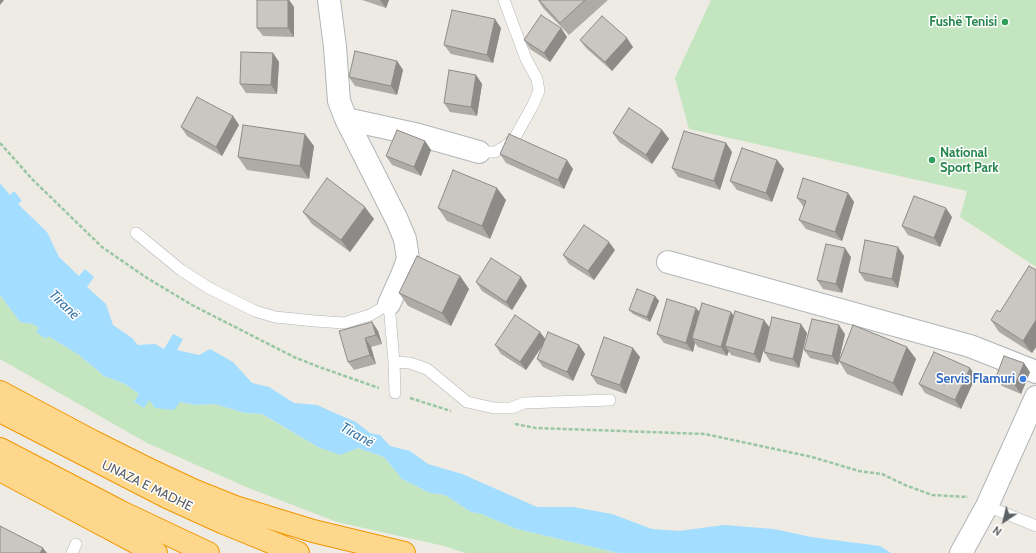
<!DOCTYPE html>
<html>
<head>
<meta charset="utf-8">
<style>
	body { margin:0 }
	#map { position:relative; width:1036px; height:553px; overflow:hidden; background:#eeebe4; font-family:Cabin,sans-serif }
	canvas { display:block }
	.north { position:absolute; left:984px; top:501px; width:40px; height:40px; -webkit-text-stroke:3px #fff; paint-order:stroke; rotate:215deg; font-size:11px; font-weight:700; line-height:16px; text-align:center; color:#5c6064 }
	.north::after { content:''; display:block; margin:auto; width:14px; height:18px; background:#5c6064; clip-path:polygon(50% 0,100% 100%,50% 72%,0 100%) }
</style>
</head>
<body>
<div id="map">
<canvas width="1036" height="553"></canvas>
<div class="north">N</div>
</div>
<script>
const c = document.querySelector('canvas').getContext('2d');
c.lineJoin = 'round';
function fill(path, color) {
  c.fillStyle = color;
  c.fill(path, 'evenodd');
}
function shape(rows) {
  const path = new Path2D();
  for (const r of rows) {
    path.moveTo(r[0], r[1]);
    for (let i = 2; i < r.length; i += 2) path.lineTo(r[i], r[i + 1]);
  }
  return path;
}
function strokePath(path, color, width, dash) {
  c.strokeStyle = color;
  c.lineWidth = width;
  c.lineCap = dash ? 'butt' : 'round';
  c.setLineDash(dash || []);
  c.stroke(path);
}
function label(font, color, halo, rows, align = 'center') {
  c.font = font + ' Cabin,sans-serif';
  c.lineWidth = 3;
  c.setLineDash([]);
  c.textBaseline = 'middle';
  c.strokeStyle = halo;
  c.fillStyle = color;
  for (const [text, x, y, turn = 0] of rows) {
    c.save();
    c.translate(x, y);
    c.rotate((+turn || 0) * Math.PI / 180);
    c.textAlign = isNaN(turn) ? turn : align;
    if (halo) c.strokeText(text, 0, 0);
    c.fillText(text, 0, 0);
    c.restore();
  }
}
fill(shape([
	[711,0,1036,0,1036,267,960,217,967,191,689,129,675,78],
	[0,295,20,322,33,324,39,328,36,332,46,339,48,336,79,355,104,376,125,384,139,394,134,402,144,408,149,400,180,402,196,405,214,404,245,413,261,414,318,447,340,454,358,448,384,457,402,479,430,493,445,495,471,512,481,514,517,529,618,553,465,553,444,546,337,522,246,487,147,443,0,359]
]), '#c3e6c0');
fill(shape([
	[0,183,10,195,14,191,22,201,18,204,47,232,59,257,79,276,85,269,94,277,87,287,106,304,113,325,132,338,138,345,155,344,164,349,173,334,183,339,177,350,199,355,210,349,233,362,252,383,269,387,294,403,317,405,337,414,356,422,370,433,380,435,390,446,410,451,428,464,462,474,537,507,573,507,612,514,652,529,679,531,724,525,774,529,811,537,880,546,891,553,618,553,517,529,481,514,471,512,445,495,430,493,402,479,384,457,358,448,340,455,318,447,262,414,245,413,214,404,196,405,180,402,174,410,155,408,149,400,144,408,134,402,139,394,125,384,104,376,79,355,48,336,46,339,36,332,39,328,33,324,20,322,0,295]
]), '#a3ddff');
const lane = shape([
	[479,152,495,152,504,147,514,139,533,105,539,91,537,79,526,59,504,0],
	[136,233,181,270,209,288,255,311,275,317,315,321,344,323,370,315,389,304,394,362,410,363,427,369,467,402,494,408,511,408,524,403,610,400],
	[394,362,395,393],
	[987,506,1036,526],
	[72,553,76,544]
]);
const street = shape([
	[329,0,335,47,339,101,346,119,397,220,405,239,408,259,402,275,389,304],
	[346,119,419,135,479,152],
	[668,262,970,346,1036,372]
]);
const secondary = shape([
	[961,553,987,506,1036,397]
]);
const highway = shape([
	[0,392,92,441,152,471,195,491,235,507,313,531,404,553],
	[0,411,167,497,224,523,298,553],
	[0,449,121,512,208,553],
	[0,470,156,553]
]);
strokePath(lane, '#b1b5b9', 12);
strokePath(street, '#b1b5b9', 24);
strokePath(secondary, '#b0b4b9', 24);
strokePath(highway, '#f29600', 24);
strokePath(shape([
	[0,143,33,180,102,247,147,278,192,305,294,357,319,367,379,388],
	[410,398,451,411],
	[515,424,536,428,705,434,812,457,859,471,882,474,905,485,932,495,968,497]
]), '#99c7a3', 2.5, [4, 2]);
strokePath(lane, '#fff', 11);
strokePath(street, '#fff', 22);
strokePath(secondary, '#fff', 22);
strokePath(highway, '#fdd88c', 22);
fill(shape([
	[257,0,289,0,294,7,294,37,263,36,257,28],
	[362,0,389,0,386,8],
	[538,0,608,0,569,35,543,8],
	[501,28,493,63,451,54,444,45],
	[561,28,567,37,550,62,530,49,524,40],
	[580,40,633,47,612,71,586,48],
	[273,53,279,62,277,94,246,93,240,84],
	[397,61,403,70,397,95,355,86,349,77],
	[476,75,482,84,477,116,450,112,444,103],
	[233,116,239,125,222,156,187,136,181,127],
	[662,130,669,139,652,164,619,142,613,133],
	[425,141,431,150,421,176,392,165,386,156],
	[726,143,732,152,720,190,678,177,672,168],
	[314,146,309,179,247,170,238,157],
	[500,154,573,169,564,189,506,163],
	[777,160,784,169,772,202,737,190,730,181],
	[848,193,854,202,842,241,806,229,799,220,804,207,803,206,797,198],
	[506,200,490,239,447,221,438,208],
	[303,212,374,219,350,252,312,224],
	[952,217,940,247,908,235,902,226],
	[615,250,594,280,569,264,563,255],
	[904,256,898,288,865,281,859,272],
	[851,257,842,293,823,289,817,280],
	[1036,270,1036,347,1032,353,999,332,991,320,1000,312],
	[460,276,469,289,451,326,408,306,399,293],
	[476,282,527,286,512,310,482,291],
	[655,296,659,301,650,322,633,314,629,310],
	[700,312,734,315,769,327,807,333,799,368,770,361,764,352,764,348,760,363,731,355,729,351,727,356,698,347,695,343,693,352,664,343,657,334],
	[372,322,378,331,382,344,371,347,376,364,354,370,348,362],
	[540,332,545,339,579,345,585,354,573,381,543,367,537,359,543,345,526,370,501,354,495,345],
	[845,334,839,360,907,347,916,359,902,396,847,374,839,361,838,365,810,358,804,350],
	[640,357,626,394,597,384,591,375],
	[1030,372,1021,394,1002,386,996,377],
	[976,376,961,409,925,393,919,384]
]), '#aeaaa6');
fill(shape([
	[0,0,4,0,0,5],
	[288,0,289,0,294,7,294,37,288,28],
	[380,0,389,0,386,8],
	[495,19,501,28,493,63,487,55],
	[561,28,567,37,550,62,544,53],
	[627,38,633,47,612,71,605,62],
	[273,53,279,62,277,94,271,85],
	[397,61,403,70,397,95,391,86],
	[476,75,482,84,477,116,471,107],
	[233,116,239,125,222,156,216,147],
	[662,130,669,139,652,164,646,155],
	[305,134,314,146,309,179,300,166],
	[425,141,431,150,421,176,414,167],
	[726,143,732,152,720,190,714,181],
	[567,160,573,169,564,189,558,180],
	[777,160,784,169,772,202,766,193],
	[497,188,506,200,490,239,482,226],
	[848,193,854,202,842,241,835,232],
	[365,207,374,219,350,252,341,240],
	[946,208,952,217,940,247,934,238],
	[609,242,615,250,594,280,588,271],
	[898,247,904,256,898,288,892,279],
	[845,248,851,257,842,293,836,284],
	[460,276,469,289,451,326,442,313],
	[521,277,527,286,512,310,506,302],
	[655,296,659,301,650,322,647,317],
	[696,308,703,316,692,338,695,343,693,352,686,343],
	[731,312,737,320,725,346,729,351,727,356,721,347],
	[764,320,770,328,760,363,754,354],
	[1036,320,1036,347,1032,353,1023,341],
	[372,322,378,331,382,344,376,335],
	[801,324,807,333,799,368,793,359],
	[839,325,845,334,838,365,832,356],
	[540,332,546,340,526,370,520,362],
	[365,338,371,347,376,364,370,355],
	[579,345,585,354,573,381,567,372],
	[907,347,916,359,902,396,893,383],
	[633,348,640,357,626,394,620,385],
	[1024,363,1030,372,1021,394,1015,385],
	[970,368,976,376,961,409,955,400],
	[43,548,47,553,40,553]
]), '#8d8b87');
const building = shape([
	[257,0,288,0,288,28,257,28,257,0],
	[539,0,585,0,560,23,539,0],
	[452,10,495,19,487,55,444,45,452,10],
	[541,15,561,28,544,53,524,40,541,15],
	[602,16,627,38,605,62,580,40,602,16],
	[355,51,397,61,391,86,349,77,355,51],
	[241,52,273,53,271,85,240,84,241,52],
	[449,70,476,75,471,107,444,103,449,70],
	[197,97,233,116,216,147,181,127,197,97],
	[629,108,662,130,646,155,613,133,629,108],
	[243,125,305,134,300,166,238,157,243,125],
	[397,130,425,141,414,167,386,156,397,130],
	[684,131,726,143,714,181,672,168,684,131],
	[509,134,567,160,558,180,500,154,509,134],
	[742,148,777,160,766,193,730,181,742,148],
	[453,170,497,188,482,226,438,208,453,170],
	[327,178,365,207,341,240,303,212,327,178],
	[803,178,848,193,835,232,799,220,806,201,797,198,803,178],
	[914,196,946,208,934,238,902,226,914,196],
	[584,225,609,242,588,271,563,255,584,225],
	[865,240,898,247,892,279,859,272,865,240],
	[826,244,845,248,836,284,817,280,826,244],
	[417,256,460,276,442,313,399,293,417,256],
	[491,258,521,277,506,302,476,282,491,258],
	[1029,266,1036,270,1036,320,1023,341,991,320,997,310,1000,312,1029,266],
	[637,289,655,296,647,317,629,310,637,289],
	[667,299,696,308,686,343,657,334,667,299],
	[702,303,731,312,721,347,692,338,702,303],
	[735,311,764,320,754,354,725,346,735,311],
	[515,315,540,332,520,362,495,345,515,315],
	[772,317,801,324,793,359,764,352,772,317],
	[812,319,839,325,832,356,804,350,812,319],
	[372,322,376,335,365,338,370,355,348,362,339,331,372,322],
	[853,325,907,347,893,383,839,361,853,325],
	[548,332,579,345,567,372,537,359,548,332],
	[604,337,633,348,620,385,591,375,604,337],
	[934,352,970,368,955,400,919,384,934,352],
	[1004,356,1024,363,1015,385,996,377,1004,356],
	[0,526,43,548,40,553,0,553,0,526]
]);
fill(building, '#cac6c1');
strokePath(building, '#8d8b87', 1);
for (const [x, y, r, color] of [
	[1005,22,4,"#2e9e5b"],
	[932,160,4,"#2e9e5b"],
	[1023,379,4,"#3f7fe0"]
]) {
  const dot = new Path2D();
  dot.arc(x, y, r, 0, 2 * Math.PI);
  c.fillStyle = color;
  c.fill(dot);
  strokePath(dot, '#fff', 1.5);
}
label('bold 13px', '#27864d', '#fff', [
	["Fushë Tenisi",997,22],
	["National",940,153,"left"],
	["Sport Park",940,168,"left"]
], 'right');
label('bold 13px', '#366cbe', '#fff', [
	["Servis Flamuri",1015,379]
], 'right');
label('13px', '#5c6064', '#fff', [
	["UNAZA E MADHE",147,486,26]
]);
label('italic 14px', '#3d79a8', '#fff', [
	["Tiranë",64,305,44],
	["Tiranë",357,435,29]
]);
</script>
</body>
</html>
